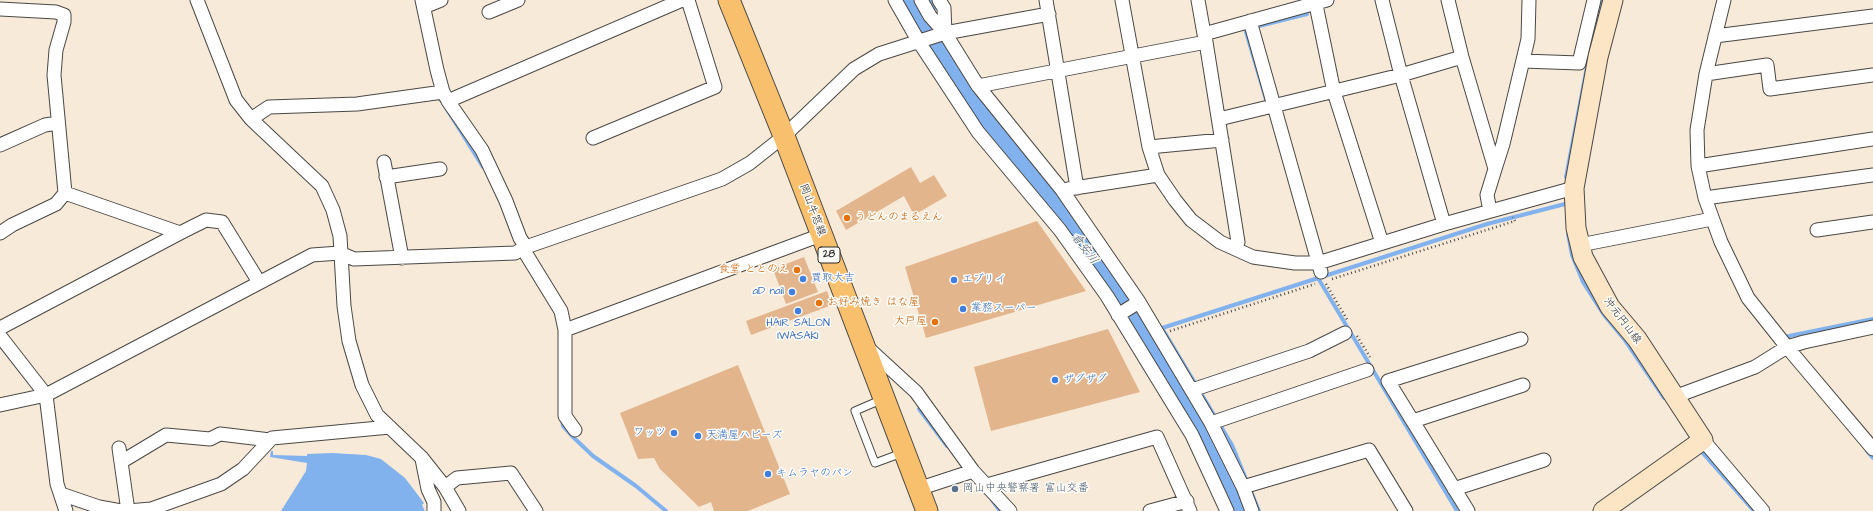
<!DOCTYPE html>
<html>
<head>
<meta charset="utf-8">
<style>
	body { margin:0 }
	canvas { display:block; background:#f8ead8 }
</style>
</head>
<body>
<canvas width="1873" height="511"></canvas>
<script>
const c = document.querySelector('canvas').getContext('2d');
c.lineJoin = 'round';
function fill(path, color) {
  c.fillStyle = color;
  c.fill(path, 'evenodd');
}
function shape(rows) {
  const path = new Path2D();
  for (const r of rows) {
    path.moveTo(r[0], r[1]);
    for (let i = 2; i < r.length; i += 2) path.lineTo(r[i], r[i + 1]);
  }
  return path;
}
function strokePath(path, color, width, dash) {
  c.strokeStyle = color;
  c.lineWidth = width;
  c.lineCap = dash ? 'butt' : 'round';
  c.setLineDash(dash || []);
  c.stroke(path);
}
function label(font, color, halo, rows, align = 'center') {
  c.font = font + ' "Architects Daughter","Klee One",sans-serif';
  c.lineWidth = 3;
  c.setLineDash([]);
  c.textBaseline = 'middle';
  c.strokeStyle = halo;
  c.fillStyle = color;
  for (const [text, x, y, turn = 0] of rows) {
    c.save();
    c.translate(x, y);
    c.rotate((+turn || 0) * Math.PI / 180);
    c.textAlign = isNaN(turn) ? turn : align;
    if (halo) c.strokeText(text, 0, 0);
    c.fillText(text, 0, 0);
    c.restore();
  }
}
fill(shape([
	[271,451,273,451,273,455,307,456,307,454,332,453,366,455,381,459,405,478,424,503,422,505,425,511,281,511,306,471,307,463,270,457]
]), '#82b2ed');
strokePath(shape([
	[930,0,935,8,931,10],
	[918,18,925,14],
	[438,95,483,167],
	[1267,103,1246,32,1247,29,1307,14,1306,8],
	[1566,177,1593,35,1602,0],
	[1568,234,1572,255,1583,282,1604,315,1624,339,1664,398],
	[1318,278,1457,511],
	[1784,337,1873,319],
	[919,409,947,446],
	[562,420,563,426,572,436,593,456,636,486,666,511],
	[1701,451,1754,511],
	[1867,451,1873,458],
	[992,500,1000,511],
	[1259,511,1232,445,1162,328,1487,224,1565,204]
]), '#82b2ed', 4);
strokePath(shape([
	[909,0,924,29,985,119,1123,299,1186,406,1229,487,1239,511]
]), '#82b2ed', 25);
fill(shape([
	[911,167,920,183,934,175,947,196,914,215,904,196,846,230,836,211],
	[1037,221,1086,291,926,338,905,267],
	[804,257,818,292,786,304,773,269],
	[827,291,832,305,751,335,746,321],
	[1108,329,1140,392,991,431,974,367],
	[738,365,790,494,748,511,714,511,711,502,699,507,660,469,654,458,638,459,620,413]
]), '#e2b58d');
const service = shape([
	[883,399,855,411,875,463,902,453]
]);
const minor = shape([
	[197,0,236,100,251,119,322,186,333,210,340,236,344,306,349,341,362,385,377,415,422,458,445,487,459,511],
	[422,0,437,70,443,92,447,99],
	[895,0,919,42,978,132,1060,230,1107,296,1192,435,1227,511],
	[921,0,930,16,945,33,978,86,1062,190,1139,302,1211,423,1243,487,1252,511],
	[939,0,944,8,945,33],
	[1046,0,1077,188],
	[1122,0,1149,147,1158,175,1175,200,1191,220,1220,242,1253,257,1295,263,1318,263,1444,224,1574,188],
	[1198,0,1204,34],
	[1315,0,1334,92,1382,243],
	[1382,0,1401,75,1444,224],
	[1448,0,1462,57,1495,169,1487,195,1490,211],
	[1724,0,1706,74,1697,130,1698,166,1705,198,1721,242,1748,298,1787,347,1873,449],
	[424,7,441,0],
	[0,9,56,12,64,15,64,22,56,50,54,75,65,193,180,233,206,220,222,222,259,282],
	[489,12,518,0],
	[1250,21,1321,272],
	[1715,36,1873,16],
	[1206,42,1238,242,1236,249],
	[1523,61,1579,63,1594,0],
	[1706,74,1767,65,1770,89,1873,75],
	[978,86,1206,42,1204,34,1327,0],
	[251,119,269,107,357,104,443,92],
	[1219,119,1401,75,1462,57],
	[593,138,715,87,688,0],
	[0,145,45,125,58,123],
	[1149,147,1222,140],
	[384,162,402,258],
	[1698,166,1873,139],
	[1495,169,1503,144,1528,39,1529,0],
	[386,177,440,169],
	[1068,189,1158,175],
	[1705,198,1873,175],
	[1817,230,1873,222],
	[0,233,12,225,56,204,65,193],
	[1580,245,1712,219],
	[526,247,520,238,506,201,482,150,448,101,682,0],
	[523,249,561,311,565,330,565,416,575,430],
	[1118,315,1139,302],
	[0,328,180,233],
	[565,330,821,235],
	[0,336,46,395,57,484,66,511],
	[867,347,916,392,973,471,1010,511],
	[1192,390,1309,351,1345,333],
	[1674,397,1755,367,1787,347,1804,342,1873,327],
	[0,405,46,395,312,255,340,253,354,259,515,253,526,247,722,179,750,163,784,136,854,69,879,54,945,33,1049,14],
	[1413,421,1523,385],
	[1211,423,1367,370],
	[1703,440,1763,511],
	[119,448,128,511],
	[422,459,428,489,434,502,434,511],
	[121,462,166,435,210,439,220,434,270,440],
	[987,485,1157,437,1190,511],
	[445,487,457,478,511,473,536,511],
	[1243,487,1369,450,1406,511],
	[918,489,973,471],
	[1454,489,1544,460],
	[61,494,99,507,121,511],
	[128,511,151,509,221,484,243,469,272,438,390,427],
	[1150,511,1187,501],
	[1468,511,1388,381,1521,339]
]);
const secondary = shape([
	[1603,511,1703,440,1637,339,1610,307,1583,257,1576,228,1574,188,1598,57,1613,0]
]);
const primary = shape([
	[729,0,784,136,927,511]
]);
strokePath(service, '#4a4845', 9);
strokePath(minor, '#4a4845', 15);
strokePath(secondary, '#4a4845', 21);
strokePath(primary, '#4a4845', 23);
strokePath(shape([
	[1332,279,1515,221,1513,217],
	[1326,284,1348,321],
	[1170,331,1315,284],
	[1357,336,1370,357]
]), '#4a4845', 2.5, [1, 3]);
strokePath(service, '#fff', 7);
strokePath(minor, '#fff', 13);
strokePath(secondary, '#fce5c4', 19);
strokePath(primary, '#f8bf6c', 21);
for (const [x, y, r, color] of [
	[847,218,4,"#e8710a"],
	[797,270,4,"#e8710a"],
	[803,279,4,"#3f7fe0"],
	[954,280,4,"#3f7fe0"],
	[792,292,4,"#3f7fe0"],
	[819,303,4,"#e8710a"],
	[963,309,4,"#3f7fe0"],
	[798,311,4,"#3f7fe0"],
	[935,322,4,"#e8710a"],
	[1055,380,4,"#3f7fe0"],
	[674,433,4,"#3f7fe0"],
	[698,436,4,"#3f7fe0"],
	[768,474,4,"#3f7fe0"],
	[955,489,4,"#5c6f8a"]
]) {
  const dot = new Path2D();
  dot.arc(x, y, r, 0, 2 * Math.PI);
  c.fillStyle = color;
  c.fill(dot);
  strokePath(dot, '#fdfcf7', 1.5);
}
for (const [x, y, w] of [
	[829,255,22]
]) {
  const box = new Path2D();
  box.roundRect(x - w / 2, y - 8, w, 16, 3);
  c.fillStyle = '#fdfcf7';
  c.fill(box);
  strokePath(box, '#2b2b2b', 1);
}
label('bold 10px', '#2b2b2b', null, [
	["28",829,255]
]);
label('11px', '#2b2b2b', '#fdfcf7', [
	["岡山牛窓線",812,210,69],
	["沖元円山線",1622,321,53]
]);
label('11px', '#c56008', '#fdfcf7', [
	["うどんのまるえん",855,218],
	["食堂 ととのえ",789,270,"right"],
	["お好み焼き はな屋",827,303],
	["大戸屋",927,322,"right"]
], 'left');
label('11px', '#366cbe', '#fdfcf7', [
	["買取大吉",811,279],
	["エブリイ",962,280],
	["aD nail",784,292,"right"],
	["業務スーパー",971,309],
	["HAIR SALON",798,324,"center"],
	["IWASAKI",798,337,"center"],
	["ザグザグ",1063,380],
	["ワッツ",666,433,"right"],
	["天満屋ハピーズ",706,436],
	["キムラヤのパン",776,474]
], 'left');
label('11px', '#4e5e75', '#fdfcf7', [
	["岡山中央警察署 富山交番",963,489]
], 'left');
label('italic 12px', '#495a6f', '#fdfcf7', [
	["倉安川",1084,249,53]
]);
</script>
</body>
</html>
